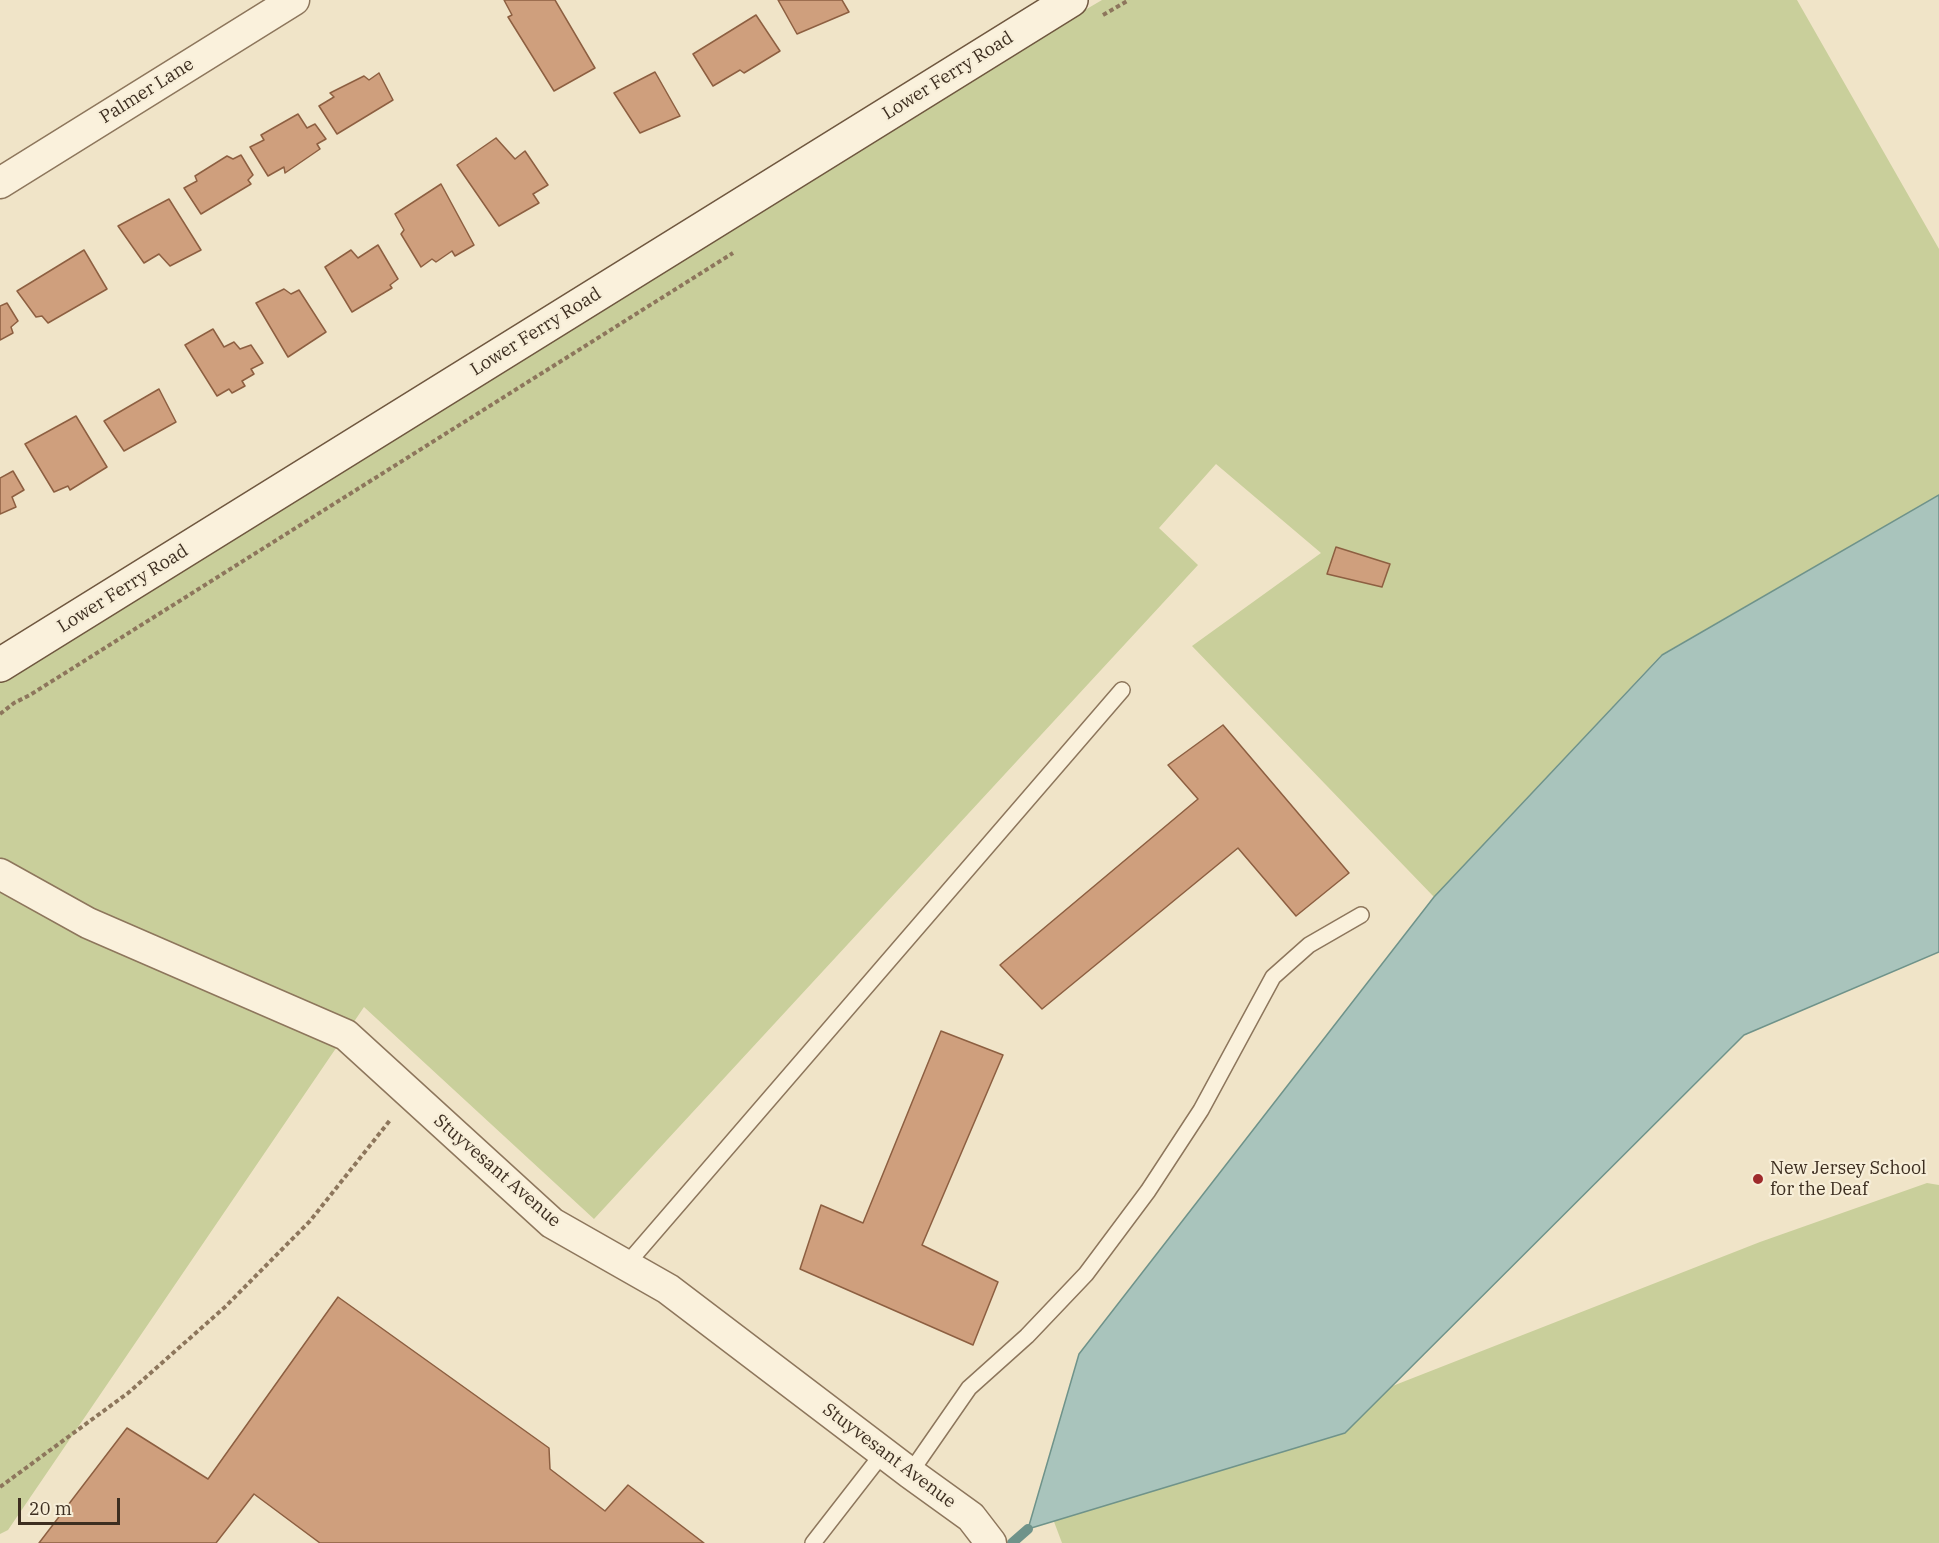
<!DOCTYPE html>
<html>
<head>
<meta charset="utf-8">
<style>
	body { margin:0 }
	#map { position:relative; width:1939px; height:1543px; overflow:hidden; background:#f0e4c8; font-family:"IBM Plex Serif",serif }
	canvas { display:block }
	.scale { position:absolute; left:18px; top:1498px; width:102px; height:27px; box-sizing:border-box; border:3px solid #3d2e20; border-top:0; padding-left:8px; font-size:18px; line-height:21px; white-space:nowrap; color:#3d2e20; -webkit-text-stroke:4px #f7eed8; paint-order:stroke }
</style>
</head>
<body>
<div id="map">
<canvas width="1939" height="1543"></canvas>
<div class="scale">20 m</div>
</div>
<script>
const c = document.querySelector('canvas').getContext('2d');
c.lineJoin = 'round';
function fill(path, color) {
  c.fillStyle = color;
  c.fill(path, 'evenodd');
}
function shape(rows) {
  const path = new Path2D();
  for (const r of rows) {
    path.moveTo(r[0], r[1]);
    for (let i = 2; i < r.length; i += 2) path.lineTo(r[i], r[i + 1]);
  }
  return path;
}
function strokePath(path, color, width, dash) {
  c.strokeStyle = color;
  c.lineWidth = width;
  c.lineCap = dash ? 'butt' : 'round';
  c.setLineDash(dash || []);
  c.stroke(path);
}
function label(font, color, halo, rows, align = 'center') {
  c.font = font + ' "IBM Plex Serif",serif';
  c.lineWidth = 4.5;
  c.setLineDash([]);
  c.textBaseline = 'middle';
  c.strokeStyle = halo;
  c.fillStyle = color;
  for (const [text, x, y, turn = 0] of rows) {
    c.save();
    c.translate(x, y);
    c.rotate((+turn || 0) * Math.PI / 180);
    c.textAlign = isNaN(turn) ? turn : align;
    if (halo) c.strokeText(text, 0, 0);
    c.fillText(text, 0, 0);
    c.restore();
  }
}
fill(shape([
	[1102,0,1797,0,1939,249,1939,495,1661,655,1434,897,1192,646,1321,553,1216,464,1159,528,1198,565,594,1219,364,1007,8,1530,0,1534,0,679,294,475],
	[1927,1183,1939,1185,1939,1543,1062,1543,1053,1519,1760,1242]
]), '#c9cf9b');
const water = shape([
	[1939,495,1939,952,1744,1035,1345,1433,1028,1529,1079,1354,1434,897,1662,655,1939,495]
]);
fill(water, '#a9c4bc');
strokePath(water, '#6f938a', 1.5);
strokePath(shape([
	[1012,1543,1028,1529]
]), '#6f938a', 10);
const building = shape([
	[504,0,555,0,595,68,554,91,508,17,512,15,504,0],
	[778,0,842,0,849,12,797,34,778,0],
	[756,15,780,51,744,73,740,70,713,86,693,54,756,15],
	[655,72,680,116,640,133,614,93,655,72],
	[379,73,393,100,337,134,319,106,334,97,330,93,364,76,369,80,379,73],
	[298,114,307,128,315,124,326,139,317,144,320,149,285,173,284,167,268,176,250,147,264,140,261,135,298,114],
	[496,138,515,159,525,151,548,185,533,194,539,203,499,226,457,165,496,138],
	[241,155,253,175,248,180,251,184,201,214,184,188,197,181,195,176,227,156,233,159,241,155],
	[441,184,474,245,455,256,452,251,436,262,432,259,421,267,401,234,404,230,395,214,441,184],
	[169,199,201,250,170,266,159,254,144,263,118,226,169,199],
	[378,245,398,279,390,285,392,288,352,312,325,267,351,250,358,258,378,245],
	[84,250,107,289,48,323,42,316,36,317,17,291,84,250],
	[284,289,291,294,299,290,326,332,288,357,256,303,284,289],
	[7,303,18,321,11,327,13,333,0,340,0,306,7,303],
	[213,329,224,347,234,342,240,349,251,345,263,363,251,369,254,374,242,381,245,386,232,393,229,389,217,396,185,345,213,329],
	[159,389,176,422,124,451,104,421,159,389],
	[76,416,107,467,70,490,68,486,54,492,25,444,76,416],
	[13,471,24,490,12,497,16,507,0,514,0,478,13,471],
	[1336,547,1390,564,1382,587,1327,574,1336,547],
	[1223,725,1349,873,1296,916,1238,848,1042,1009,1000,965,1198,799,1168,765,1223,725],
	[941,1031,1003,1055,922,1245,998,1282,973,1345,800,1269,821,1205,863,1223,941,1031],
	[338,1297,549,1448,550,1469,605,1511,628,1485,704,1543,320,1543,254,1494,216,1543,39,1543,127,1428,208,1479,338,1297]
]);
fill(building, '#cf9f7d');
strokePath(building, '#8d5f41', 1.5);
const lane = shape([
	[626,1265,1122,690],
	[910,1473,969,1388,1027,1336,1086,1274,1148,1191,1201,1110,1273,977,1309,945,1361,915],
	[813,1543,883,1453]
]);
const street = shape([
	[0,183,294,0],
	[0,874,88,923,346,1035,552,1223,668,1289,910,1473,971,1517,991,1543]
]);
const secondary = shape([
	[0,665,1071,0]
]);
strokePath(lane, '#8d765c', 18);
strokePath(street, '#8d765c', 33);
strokePath(secondary, '#6f573f', 36);
strokePath(shape([
	[1103,15,1129,0],
	[0,714,14,703,30,695,733,253],
	[0,1487,128,1393,225,1307,310,1221,391,1119]
]), '#8d765c', 4, [4.5, 3]);
strokePath(lane, '#faf1dc', 15);
strokePath(street, '#faf1dc', 30);
strokePath(secondary, '#faf1dc', 33);
for (const [x, y, r, color] of [
	[1758,1179,6,"#9e2a2b"]
]) {
  const dot = new Path2D();
  dot.arc(x, y, r, 0, 2 * Math.PI);
  c.fillStyle = color;
  c.fill(dot);
  strokePath(dot, '#f7eed8', 2);
}
label('18px', '#3d2e20', '#f7eed8', [
	["Lower Ferry Road",948,76,-32],
	["Palmer Lane",147,91,-32],
	["Lower Ferry Road",536,332,-32],
	["Lower Ferry Road",123,589,-32],
	["Stuyvesant Avenue",497,1171,41],
	["Stuyvesant Avenue",889,1456,37]
]);
label('18px', '#3d2e20', '#f7eed8', [
	["New Jersey School",1770,1169],
	["for the Deaf",1770,1190]
], 'left');
</script>
</body>
</html>
